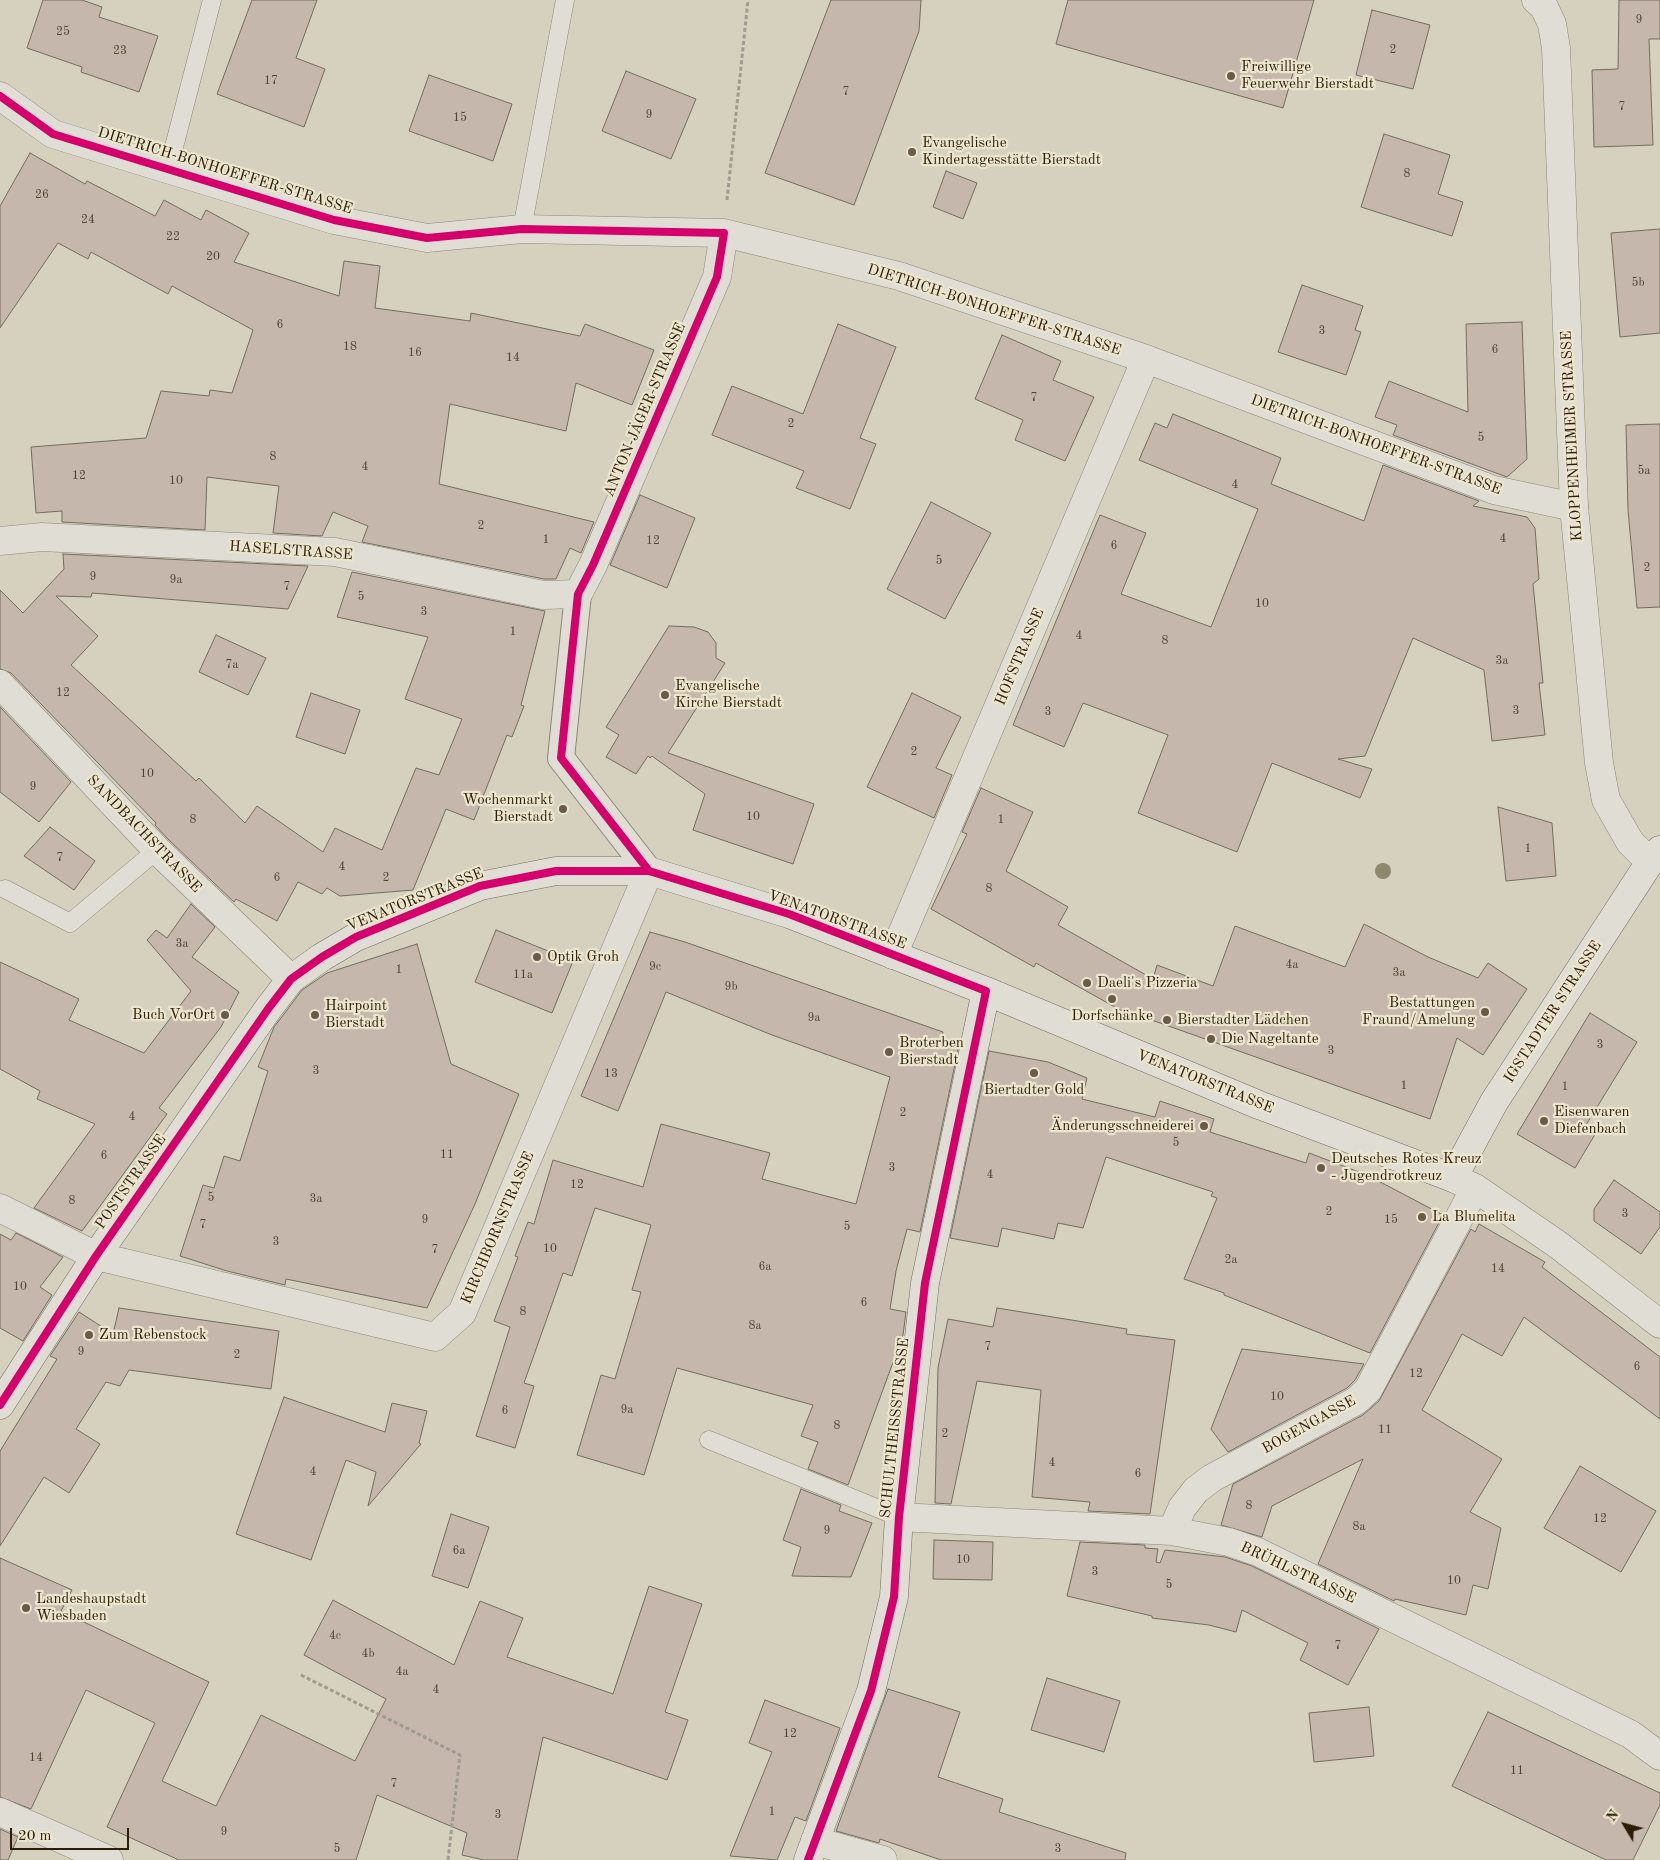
<!DOCTYPE html>
<html>
<head>
<meta charset="utf-8">
<style>
	body { margin:0 }
	#map { position:relative; width:1660px; height:1860px; overflow:hidden; background:#d6d1be; font-family:"Old Standard TT",serif }
	canvas { display:block }
	.north { position:absolute; left:1600px; top:1800px; width:50px; height:50px; -webkit-text-stroke:4px #ece5ce; paint-order:stroke; rotate:307deg; font-size:14px; font-weight:700; line-height:20px; text-align:center; color:#2c1c08 }
	.north::after { content:''; display:block; margin:auto; width:18px; height:22px; background:#2c1c08; clip-path:polygon(50% 0,100% 100%,50% 72%,0 100%) }
	.scale { position:absolute; left:10px; top:1828px; width:119px; height:22px; box-sizing:border-box; border:2px solid #2c1c08; border-top:0; padding-left:6px; font-size:15px; line-height:18px; white-space:nowrap; color:#2c1c08; -webkit-text-stroke:4px #ece5ce; paint-order:stroke }
</style>
</head>
<body>
<div id="map">
<canvas width="1660" height="1860"></canvas>
<div class="north">N</div>
<div class="scale">20 m</div>
</div>
<script>
const c = document.querySelector('canvas').getContext('2d');
c.lineJoin = 'round';
function fill(path, color) {
  c.fillStyle = color;
  c.fill(path, 'evenodd');
}
function shape(rows) {
  const path = new Path2D();
  for (const r of rows) {
    path.moveTo(r[0], r[1]);
    for (let i = 2; i < r.length; i += 2) path.lineTo(r[i], r[i + 1]);
  }
  return path;
}
function strokePath(path, color, width, dash) {
  c.strokeStyle = color;
  c.lineWidth = width;
  c.lineCap = dash ? 'butt' : 'round';
  c.setLineDash(dash || []);
  c.stroke(path);
}
function label(font, color, halo, rows, align = 'center') {
  c.font = font + ' "Old Standard TT",serif';
  c.lineWidth = 4.5;
  c.setLineDash([]);
  c.textBaseline = 'middle';
  c.strokeStyle = halo;
  c.fillStyle = color;
  for (const [text, x, y, turn = 0] of rows) {
    c.save();
    c.translate(x, y);
    c.rotate((+turn || 0) * Math.PI / 180);
    c.textAlign = isNaN(turn) ? turn : align;
    if (halo) c.strokeText(text, 0, 0);
    c.fillText(text, 0, 0);
    c.restore();
  }
}
const building = shape([
	[43,0,82,0,102,7,99,17,158,36,139,92,81,72,82,67,27,48,43,0],
	[252,0,317,0,296,58,325,69,304,127,217,94,252,0],
	[831,0,921,0,919,31,854,205,765,173,831,0],
	[1068,0,1314,0,1283,108,1056,44,1068,0],
	[1619,0,1660,0,1660,39,1649,39,1653,145,1594,147,1592,70,1618,69,1619,0],
	[1372,10,1430,25,1413,89,1356,75,1372,10],
	[626,71,696,99,671,159,602,131,626,71],
	[429,75,512,104,493,161,409,131,429,75],
	[1384,134,1450,155,1438,194,1463,202,1452,236,1361,207,1384,134],
	[30,153,85,184,87,181,155,216,164,200,201,220,206,210,249,233,234,262,339,296,344,261,380,266,375,308,470,321,471,313,580,336,585,324,654,350,632,405,576,383,566,431,450,404,439,484,594,522,581,553,570,548,556,579,544,579,362,542,368,526,333,512,322,536,273,533,279,486,207,477,205,530,62,522,62,511,36,513,31,447,146,438,161,391,209,396,210,390,232,393,253,330,172,286,168,294,91,252,88,259,58,243,0,328,0,206,30,153],
	[946,171,977,183,963,219,933,207,946,171],
	[1660,229,1660,333,1620,337,1611,233,1660,229],
	[1302,285,1363,306,1355,330,1361,332,1346,375,1278,352,1302,285],
	[1522,322,1527,459,1507,477,1393,435,1397,425,1375,417,1389,381,1468,412,1466,324,1522,322],
	[838,324,896,347,860,438,876,444,850,509,796,488,804,471,712,435,732,386,803,414,838,324],
	[1002,335,1061,361,1053,380,1094,397,1065,461,1015,440,1023,420,975,399,1002,335],
	[1173,414,1281,458,1271,484,1364,521,1383,465,1479,501,1473,506,1527,517,1535,528,1539,579,1533,584,1543,683,1539,683,1545,735,1492,741,1484,670,1413,638,1365,756,1338,759,1372,769,1360,798,1272,763,1237,852,1138,813,1168,735,1083,703,1064,747,1013,725,1100,515,1146,533,1121,594,1211,627,1258,509,1139,460,1155,423,1167,428,1173,414],
	[1660,424,1660,607,1637,608,1628,510,1626,425,1660,424],
	[640,495,695,518,667,588,610,565,640,495],
	[931,502,991,533,945,619,887,589,931,502],
	[63,554,308,566,288,609,92,593,91,597,56,596,98,636,71,665,196,781,199,778,245,823,257,806,323,852,335,828,382,850,416,768,439,775,462,719,405,699,428,637,337,617,352,572,545,611,521,705,524,706,512,737,507,735,474,820,446,809,413,890,340,896,327,888,322,894,298,882,277,921,236,899,234,902,168,839,155,825,156,823,11,673,0,669,0,590,23,613,64,569,63,554],
	[669,626,694,627,708,632,716,643,716,658,725,663,668,753,814,804,793,864,693,830,705,794,652,756,650,758,648,756,636,774,606,757,619,735,606,727,669,626],
	[216,635,266,658,248,695,199,672,216,635],
	[311,693,360,710,345,754,296,737,311,693],
	[912,693,961,717,936,768,952,775,934,818,867,787,912,693],
	[0,707,71,782,39,822,0,792,0,707],
	[981,788,1033,812,1006,871,1068,907,1058,925,1153,979,1157,965,1213,986,1235,926,1345,967,1364,924,1428,957,1478,978,1488,963,1527,989,1483,1055,1457,1038,1430,1119,1132,1013,1131,1016,1036,963,1034,967,931,909,967,834,962,832,981,788],
	[1498,807,1552,823,1556,876,1506,881,1498,807],
	[50,827,95,861,74,890,24,856,50,827],
	[191,904,215,927,192,957,239,992,221,1027,159,1108,167,1114,82,1231,34,1208,95,1124,37,1099,40,1091,0,1069,0,962,79,999,69,1020,144,1053,191,991,147,940,156,930,167,938,191,904],
	[496,930,573,961,552,1013,475,982,496,930],
	[650,932,685,942,943,1032,941,1041,959,1045,920,1232,907,1229,896,1271,890,1309,906,1312,903,1335,848,1485,808,1469,818,1442,801,1436,813,1405,677,1368,644,1475,577,1455,601,1375,615,1379,641,1292,632,1290,651,1225,595,1208,572,1276,563,1273,524,1383,534,1386,515,1448,476,1436,510,1327,494,1321,518,1257,515,1256,528,1222,534,1224,553,1160,643,1187,661,1124,770,1153,762,1179,856,1204,890,1077,772,1035,666,992,618,1111,581,1096,650,932],
	[417,944,451,1064,519,1094,475,1204,427,1308,286,1279,285,1285,227,1271,180,1256,203,1185,214,1188,224,1156,240,1161,268,1071,258,1067,274,1027,281,1018,302,990,327,973,417,944],
	[1590,1013,1637,1042,1586,1125,1597,1131,1575,1168,1517,1134,1590,1013],
	[989,1051,1048,1062,1087,1078,1082,1099,1155,1117,1160,1101,1214,1119,1210,1132,1306,1163,1309,1153,1367,1175,1443,1215,1370,1353,1224,1295,1224,1293,1184,1279,1217,1198,1211,1196,1213,1192,1106,1157,1083,1228,1058,1223,1054,1239,1002,1228,998,1247,950,1238,989,1051],
	[1614,1180,1660,1212,1660,1227,1641,1254,1594,1221,1594,1209,1614,1180],
	[1479,1224,1545,1262,1542,1267,1660,1357,1660,1419,1524,1317,1502,1356,1462,1334,1422,1410,1502,1459,1470,1512,1501,1528,1488,1589,1473,1585,1466,1615,1395,1599,1394,1601,1318,1564,1363,1459,1272,1506,1262,1537,1221,1525,1233,1484,1363,1415,1379,1401,1471,1229,1475,1232,1479,1224],
	[16,1233,63,1257,40,1287,52,1295,23,1341,0,1328,0,1234,11,1240,16,1233],
	[119,1308,279,1331,271,1389,129,1370,120,1386,106,1382,76,1429,100,1444,69,1493,44,1477,0,1546,0,1451,57,1359,50,1356,79,1312,113,1334,119,1308],
	[997,1308,1127,1329,1126,1334,1175,1340,1150,1514,1088,1511,1090,1502,1032,1497,1041,1390,977,1381,951,1504,935,1503,938,1368,948,1319,993,1327,997,1308],
	[1242,1349,1364,1364,1355,1380,1347,1388,1228,1452,1211,1429,1242,1349],
	[284,1397,385,1432,392,1403,427,1411,419,1443,421,1444,368,1506,376,1472,346,1460,311,1560,236,1534,284,1397],
	[1580,1466,1656,1511,1621,1572,1544,1528,1580,1466],
	[801,1489,841,1505,839,1511,872,1523,851,1577,792,1576,801,1547,783,1540,801,1489],
	[451,1514,489,1527,468,1588,432,1576,451,1514],
	[934,1540,993,1542,992,1580,933,1579,934,1540],
	[1080,1542,1145,1545,1145,1548,1158,1549,1156,1562,1160,1563,1165,1550,1225,1557,1252,1566,1379,1629,1348,1685,1300,1660,1308,1643,1242,1610,1236,1632,1209,1625,1152,1618,1152,1616,1067,1596,1080,1542],
	[0,1558,72,1590,61,1611,209,1682,162,1781,216,1806,261,1715,355,1761,386,1699,304,1655,333,1600,454,1665,480,1601,523,1618,507,1657,613,1694,649,1586,702,1604,665,1712,688,1720,667,1780,543,1737,517,1860,484,1860,462,1855,467,1833,377,1795,356,1860,179,1860,107,1827,155,1723,86,1690,31,1809,0,1797,0,1558],
	[1047,1678,1120,1701,1104,1752,1031,1730,1047,1678],
	[888,1689,960,1712,938,1777,1003,1799,999,1812,1126,1853,1125,1860,941,1860,880,1839,879,1843,836,1831,888,1689],
	[765,1700,840,1728,806,1821,795,1817,777,1860,730,1856,772,1752,749,1743,765,1700],
	[1369,1707,1374,1756,1314,1762,1309,1713,1369,1707],
	[1488,1712,1660,1793,1660,1805,1633,1860,1606,1860,1452,1786,1488,1712],
	[0,1829,18,1837,8,1860,0,1860,0,1829]
]);
fill(building, '#c5b7ab');
strokePath(building, '#726d60', 1);
const service = shape([
	[168,170,212,0],
	[522,229,565,0],
	[5,889,70,923,157,850],
	[709,1440,899,1517]
]);
const pedestrian = shape([
	[578,594,561,758,649,871]
]);
const minor = shape([
	[0,96,53,134,334,220,427,238,522,229,724,233,899,276,1146,359,1494,490,1574,507],
	[0,541,42,537,335,552,543,595,578,594,593,565,717,277,724,233],
	[0,684,157,850,291,979],
	[893,955,1146,359],
	[0,1208,96,1256,435,1337,462,1313,649,871],
	[899,1517,1172,1531,1229,1542,1258,1552,1630,1734,1660,1756],
	[1172,1531,1182,1508,1196,1490,1212,1478,1356,1401,1368,1390,1475,1188],
	[0,1812,109,1860],
	[815,1841,883,1860]
]);
const tertiary = shape([
	[1536,0,1544,7,1552,24,1556,48,1574,507,1599,763,1606,800,1630,842,1650,862],
	[1453,1178,1475,1188,1557,1244,1660,1324]
]);
const secondary = shape([
	[0,1405,96,1256,268,1009,291,979,322,957,356,937,480,886,556,871,649,871,789,914,986,991,1259,1105,1453,1178,1494,1102,1650,862,1660,850],
	[808,1860,871,1691,894,1597,899,1517,925,1283,986,991]
]);
strokePath(service, '#8b8678', 19);
strokePath(pedestrian, '#8b8678', 28);
strokePath(minor, '#8b8678', 29);
strokePath(tertiary, '#8b8678', 29);
strokePath(secondary, '#726d60', 29);
strokePath(shape([
	[727,200,748,0],
	[301,1675,460,1755,448,1860]
]), '#9f9b91', 3, [4, 2.5]);
strokePath(service, '#e0ded4', 18);
strokePath(pedestrian, '#e0ded4', 26);
strokePath(minor, '#e0ded4', 28);
strokePath(tertiary, '#e0ded4', 28);
strokePath(secondary, '#e0ded4', 28);
strokePath(shape([
	[0,96,53,134,334,220,427,238,522,229,724,233,717,277,593,565,578,594,561,758,649,871],
	[0,1405,96,1256,268,1009,291,979,322,957,356,937,480,886,556,871,649,871,789,914,986,991,925,1283,899,1517,894,1597,871,1691,808,1860]
]), '#d6006c', 8);
c.fillStyle = '#8f886f';
for (const [x, y] of [
	[1383,871]
]) {
  c.beginPath();
  c.arc(x, y, 8, 0, 2 * Math.PI);
  c.fill();
}
for (const [x, y, r, color] of [
	[1231,76,5,"#685b48"],
	[912,152,5,"#685b48"],
	[665,695,5,"#685b48"],
	[563,809,5,"#685b48"],
	[537,957,5,"#685b48"],
	[1087,983,5,"#685b48"],
	[1112,999,5,"#685b48"],
	[1485,1012,5,"#685b48"],
	[225,1015,5,"#685b48"],
	[315,1015,5,"#685b48"],
	[1167,1020,5,"#685b48"],
	[1211,1039,5,"#685b48"],
	[889,1052,5,"#685b48"],
	[1034,1073,5,"#685b48"],
	[1544,1121,5,"#685b48"],
	[1204,1126,5,"#685b48"],
	[1321,1168,5,"#685b48"],
	[1422,1217,5,"#685b48"],
	[89,1335,5,"#685b48"],
	[26,1608,5,"#685b48"]
]) {
  const dot = new Path2D();
  dot.arc(x, y, r, 0, 2 * Math.PI);
  c.fillStyle = color;
  c.fill(dot);
  strokePath(dot, '#ece5ce', 2);
}
label('12px', '#524331', null, [
	["9",1639,20],
	["25",63,32],
	["2",1393,50],
	["23",120,51],
	["17",271,81],
	["7",846,92],
	["7",1622,107],
	["9",649,115],
	["15",460,118],
	["8",1407,174],
	["26",42,195],
	["24",88,220],
	["22",173,237],
	["20",213,257],
	["5b",1638,283],
	["6",280,325],
	["3",1322,331],
	["18",350,347],
	["6",1495,350],
	["16",415,353],
	["14",513,358],
	["7",1034,398],
	["2",791,424],
	["5",1481,438],
	["8",273,457],
	["4",365,467],
	["5a",1644,471],
	["12",79,476],
	["10",176,481],
	["4",1235,485],
	["2",481,526],
	["4",1503,539],
	["1",546,540],
	["12",653,541],
	["6",1114,546],
	["5",939,561],
	["2",1647,568],
	["9",93,577],
	["9a",176,580],
	["7",287,587],
	["5",361,597],
	["10",1262,604],
	["3",424,612],
	["1",513,632],
	["4",1079,636],
	["8",1165,641],
	["3a",1502,661],
	["7a",232,665],
	["12",63,693],
	["3",1516,711],
	["3",1048,712],
	["2",914,752],
	["10",147,774],
	["9",33,787],
	["10",753,817],
	["8",193,820],
	["1",1001,820],
	["1",1528,849],
	["7",60,858],
	["4",342,867],
	["6",277,878],
	["2",386,878],
	["8",989,889],
	["3a",182,944],
	["4a",1292,965],
	["9c",655,967],
	["1",399,970],
	["3a",1399,973],
	["11a",523,975],
	["9b",731,987],
	["9a",814,1018],
	["3",1600,1045],
	["3",1331,1051],
	["3",316,1071],
	["13",611,1074],
	["1",1404,1086],
	["1",1565,1087],
	["2",903,1113],
	["4",132,1117],
	["5",1176,1143],
	["11",447,1155],
	["6",104,1156],
	["3",892,1168],
	["4",990,1175],
	["12",577,1185],
	["5",211,1198],
	["3a",316,1199],
	["8",72,1201],
	["2",1329,1212],
	["3",1625,1214],
	["9",425,1220],
	["15",1391,1220],
	["7",203,1225],
	["5",847,1227],
	["3",276,1242],
	["10",550,1249],
	["7",435,1250],
	["2a",1231,1260],
	["6a",765,1267],
	["14",1498,1269],
	["10",20,1287],
	["6",864,1303],
	["8",523,1312],
	["8a",755,1326],
	["7",988,1347],
	["9",81,1352],
	["2",237,1355],
	["6",1637,1367],
	["12",1416,1374],
	["10",1277,1397],
	["9a",627,1410],
	["6",505,1411],
	["8",837,1426],
	["11",1385,1430],
	["2",945,1434],
	["4",1052,1463],
	["4",313,1472],
	["6",1138,1474],
	["8",1249,1506],
	["12",1600,1519],
	["8a",1359,1527],
	["9",827,1531],
	["6a",459,1551],
	["10",963,1560],
	["3",1095,1572],
	["10",1454,1581],
	["5",1169,1585],
	["4c",335,1636],
	["7",1338,1646],
	["4b",368,1654],
	["4a",402,1672],
	["4",436,1690],
	["12",790,1734],
	["14",36,1758],
	["11",1517,1771],
	["7",394,1784],
	["1",772,1812],
	["3",498,1815],
	["9",224,1832],
	["5",337,1849],
	["3",1058,1849]
]);
label('15px', '#2c1c08', '#ece5ce', [
	["Freiwillige",1241,67],
	["Feuerwehr Bierstadt",1241,84],
	["Evangelische",922,143],
	["Kindertagesstätte Bierstadt",922,160],
	["Evangelische",675,686],
	["Kirche Bierstadt",675,703],
	["Wochenmarkt",553,800,"right"],
	["Bierstadt",553,817,"right"],
	["Optik Groh",547,957],
	["Daeli's Pizzeria",1097,983],
	["Bestattungen",1475,1003,"right"],
	["Fraund/Amelung",1475,1020,"right"],
	["Hairpoint",325,1006],
	["Bierstadt",325,1023],
	["Buch VorOrt",215,1015,"right"],
	["Dorfschänke",1112,1016,"center"],
	["Bierstadter Lädchen",1177,1020],
	["Die Nageltante",1221,1039],
	["Broterben",899,1043],
	["Bierstadt",899,1060],
	["Biertadter Gold",1034,1090,"center"],
	["Eisenwaren",1554,1112],
	["Diefenbach",1554,1129],
	["Änderungsschneiderei",1194,1126,"right"],
	["Deutsches Rotes Kreuz",1331,1159],
	["- Jugendrotkreuz",1331,1176],
	["La Blumelita",1432,1217],
	["Zum Rebenstock",99,1335],
	["Landeshaupstadt",36,1599],
	["Wiesbaden",36,1616]
], 'left');
label('15px', '#2c1c08', '#ece5ce', [
	["DIETRICH-BONHOEFFER-STRASSE",225,171,17],
	["DIETRICH-BONHOEFFER-STRASSE",994,310,18],
	["ANTON-JÄGER-STRASSE",645,410,-67],
	["KLOPPENHEIMER STRASSE",1572,436,-93],
	["DIETRICH-BONHOEFFER-STRASSE",1376,445,20],
	["HASELSTRASSE",291,551,4],
	["HOFSTRASSE",1020,657,-67],
	["SANDBACHSTRASSE",144,834,46],
	["VENATORSTRASSE",415,900,-22],
	["VENATORSTRASSE",837,920,20],
	["IGSTADTER STRASSE",1553,1012,-57],
	["VENATORSTRASSE",1205,1082,22],
	["POSTSTRASSE",131,1182,-55],
	["KIRCHBORNSTRASSE",498,1228,-67],
	["BOGENGASSE",1309,1425,-29],
	["SCHULTHEISSSTRASSE",895,1428,-84],
	["BRÜHLSTRASSE",1298,1573,25]
]);
</script>
</body>
</html>
